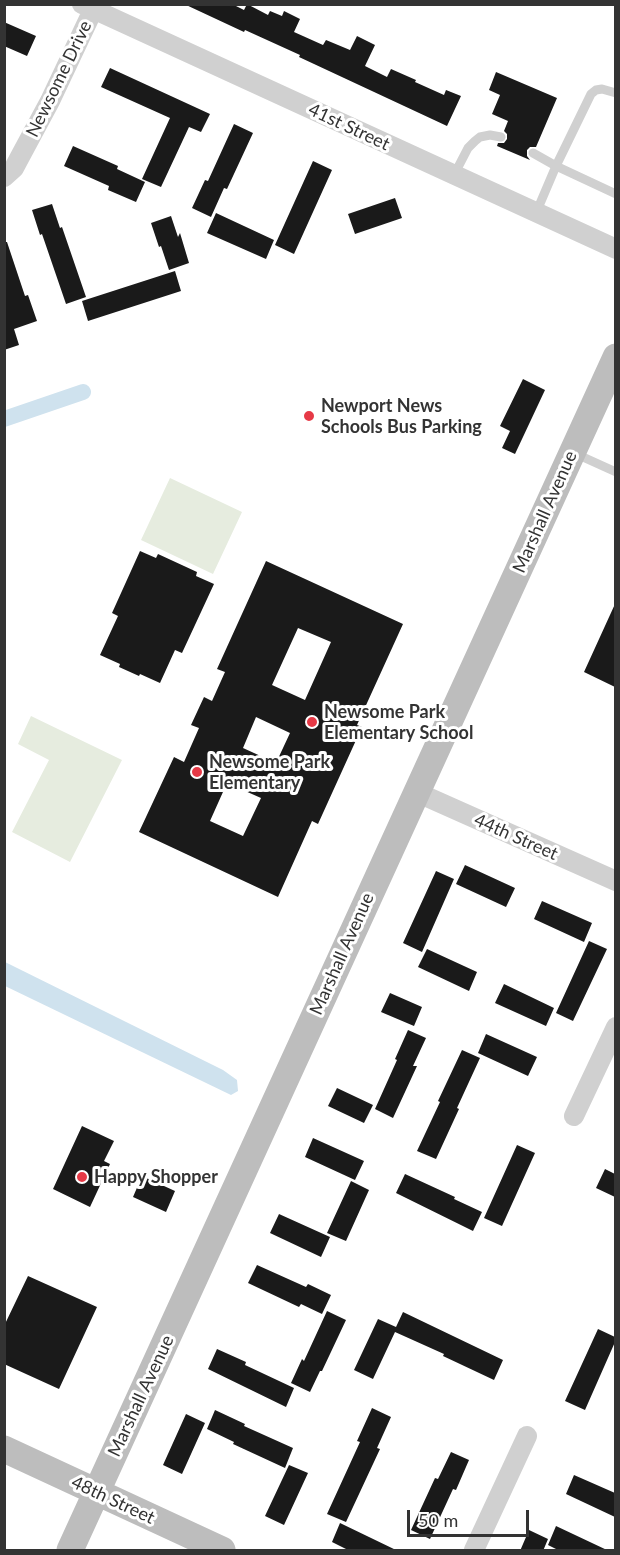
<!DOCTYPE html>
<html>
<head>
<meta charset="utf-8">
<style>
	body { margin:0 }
	#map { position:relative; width:620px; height:1555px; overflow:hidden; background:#fff; font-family:Lato,sans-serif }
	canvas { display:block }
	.frame { position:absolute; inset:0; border:6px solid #333; pointer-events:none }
	.scale { position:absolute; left:407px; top:1510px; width:122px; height:27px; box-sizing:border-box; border:3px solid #333; border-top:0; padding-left:8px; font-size:18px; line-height:21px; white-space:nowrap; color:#333; -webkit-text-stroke:4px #fff; paint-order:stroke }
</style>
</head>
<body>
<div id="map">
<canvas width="620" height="1555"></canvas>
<div class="frame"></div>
<div class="scale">50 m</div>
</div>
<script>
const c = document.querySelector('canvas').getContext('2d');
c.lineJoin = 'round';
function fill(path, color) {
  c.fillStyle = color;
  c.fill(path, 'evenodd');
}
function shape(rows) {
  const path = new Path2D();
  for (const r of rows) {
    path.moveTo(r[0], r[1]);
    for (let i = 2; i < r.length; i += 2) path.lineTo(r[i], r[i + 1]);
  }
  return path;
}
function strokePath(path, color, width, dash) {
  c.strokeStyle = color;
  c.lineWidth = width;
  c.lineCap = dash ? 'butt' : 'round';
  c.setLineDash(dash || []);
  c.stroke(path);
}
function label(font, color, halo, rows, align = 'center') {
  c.font = font + ' Lato,sans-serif';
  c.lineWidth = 6;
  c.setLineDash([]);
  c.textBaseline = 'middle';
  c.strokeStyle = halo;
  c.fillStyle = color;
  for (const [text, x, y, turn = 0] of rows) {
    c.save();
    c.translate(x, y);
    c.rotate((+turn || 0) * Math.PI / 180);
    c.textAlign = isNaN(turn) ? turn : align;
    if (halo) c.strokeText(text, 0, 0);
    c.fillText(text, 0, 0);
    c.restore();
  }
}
fill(shape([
	[170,478,242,512,213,574,141,540],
	[31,716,122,760,70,862,12,832,49,760,18,744]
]), '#e6ecdf');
fill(shape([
	[5,962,223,1070,237,1080,238,1091,231,1095,5,986]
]), '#cfe2ee');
strokePath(shape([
	[4,419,83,392]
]), '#cfe2ee', 16);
fill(shape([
	[184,4,232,4,244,10,247,4,268,15,270,11,282,16,284,11,300,19,294,32,323,45,326,40,350,50,357,36,375,45,365,66,387,77,391,69,416,80,415,82,444,95,446,90,461,96,447,126,299,57,300,55,245,30,244,32],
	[4,22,36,36,27,56,4,46],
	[110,68,210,114,201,132,189,127,161,187,142,179,170,118,101,87],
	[496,72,557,98,536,147,530,147,527,150,527,156,530,160,497,146,498,143,504,143,507,139,507,134,504,131,508,121,492,114,500,95,489,90],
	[234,124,253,133,227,189,224,188,211,217,192,208,205,180,208,181],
	[73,146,118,166,117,169,145,182,136,202,108,190,109,186,64,166],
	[313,161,332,170,294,254,275,245],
	[395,198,402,218,355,234,348,214],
	[52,204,60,228,62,227,86,297,66,304,42,234,40,235,32,210],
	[216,213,274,240,266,259,207,233],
	[171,216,178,237,180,233,189,263,169,270,161,246,159,247,151,223],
	[4,242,7,242,25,296,28,295,37,321,14,329,19,345,4,350],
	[175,271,181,291,88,321,82,301],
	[523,379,545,390,515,454,502,448,510,431,500,426],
	[140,551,156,558,158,554,197,572,196,576,214,584,182,653,175,650,160,683,140,674,139,676,119,667,120,664,100,655,118,616,112,613],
	[266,561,403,624,357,725,362,727,318,824,312,821,278,897,139,832,174,757,184,762,199,728,191,725,204,697,212,701,225,672,217,669],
	[298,628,331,642,305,700,272,685],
	[256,717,290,733,276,763,243,748],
	[227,783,261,798,243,836,210,821],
	[615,604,615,687,584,672],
	[465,865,515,888,506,907,456,884],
	[436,871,454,879,422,952,403,943],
	[542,901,592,923,584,942,534,919],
	[589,941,607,949,573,1021,556,1013],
	[427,949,477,972,469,991,418,967],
	[504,984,554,1008,546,1026,495,1003],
	[390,993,422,1007,414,1026,381,1012],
	[408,1030,426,1038,413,1066,417,1066,393,1118,375,1109,397,1060,395,1059],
	[486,1034,537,1057,528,1076,478,1053],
	[462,1050,480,1058,457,1108,459,1109,436,1159,417,1151,440,1102,438,1101],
	[337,1088,373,1105,364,1123,328,1106],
	[82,1126,114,1141,104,1161,110,1164,90,1207,53,1189],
	[313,1138,364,1161,355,1180,305,1157],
	[517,1145,535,1153,502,1226,484,1218],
	[605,1169,615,1174,615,1197,596,1188],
	[405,1174,455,1197,454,1199,482,1212,473,1231,396,1193],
	[142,1176,175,1191,166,1212,133,1197],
	[351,1181,369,1190,346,1241,327,1233],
	[279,1214,330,1237,321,1257,270,1233],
	[257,1265,306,1287,308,1284,331,1295,322,1314,301,1304,299,1307,248,1283],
	[28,1276,97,1307,59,1389,4,1364,4,1326],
	[327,1311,346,1320,322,1371,320,1371,310,1392,291,1383,302,1359,304,1361],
	[403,1312,503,1360,494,1380,443,1356,444,1354,395,1332,373,1379,354,1370,378,1319,396,1327],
	[598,1329,615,1337,615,1342,585,1410,565,1401],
	[217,1349,246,1362,245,1365,294,1388,286,1407,208,1369],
	[372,1408,391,1417,377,1448,380,1449,346,1522,327,1514,360,1442,357,1441],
	[215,1410,245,1424,244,1426,293,1448,285,1468,233,1444,234,1442,207,1429],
	[186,1414,205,1423,182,1474,163,1465],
	[451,1452,469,1460,456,1490,453,1489,430,1539,411,1530,435,1478,438,1479],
	[289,1465,308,1473,284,1525,265,1516],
	[574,1475,615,1493,615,1517,566,1494],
	[340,1523,398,1551,350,1551,332,1542],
	[556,1526,609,1551,560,1551,548,1545],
	[529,1530,548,1539,543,1551,520,1551]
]), '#1a1a1a');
strokePath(shape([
	[533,153,556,166,616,194],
	[454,175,468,148,475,141,480,137,490,135,501,137],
	[536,213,556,166,591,94,596,90,602,89,616,93],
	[574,453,616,472]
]), '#d0d0d0', 9);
strokePath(shape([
	[82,4,616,249],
	[4,177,14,168,22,153,50,101,93,10],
	[416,792,616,881],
	[574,1116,616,1027],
	[474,1550,527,1436]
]), '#d0d0d0', 20);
strokePath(shape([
	[4,1449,222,1550],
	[70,1550,616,357]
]), '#bdbdbd', 27);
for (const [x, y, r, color] of [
	[309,416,6,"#e63946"],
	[312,722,6,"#e63946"],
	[197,772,6,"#e63946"],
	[82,1177,6,"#e63946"]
]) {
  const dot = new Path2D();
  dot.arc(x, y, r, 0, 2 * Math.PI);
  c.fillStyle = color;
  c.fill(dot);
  strokePath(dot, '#fff', 2);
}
label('18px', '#333', '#fff', [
	["Newsome Drive",59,79,-64],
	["41st Street",349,127,25],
	["Marshall Avenue",545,512,-66],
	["44th Street",516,837,24],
	["Marshall Avenue",342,954,-66],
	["Marshall Avenue",141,1396,-65],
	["48th Street",113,1500,25]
]);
label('bold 18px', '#333', '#fff', [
	["Newport News",321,406],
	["Schools Bus Parking",321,427],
	["Newsome Park",324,712],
	["Elementary School",324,733],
	["Newsome Park",209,762],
	["Elementary",209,783],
	["Happy Shopper",94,1177]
], 'left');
</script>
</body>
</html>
